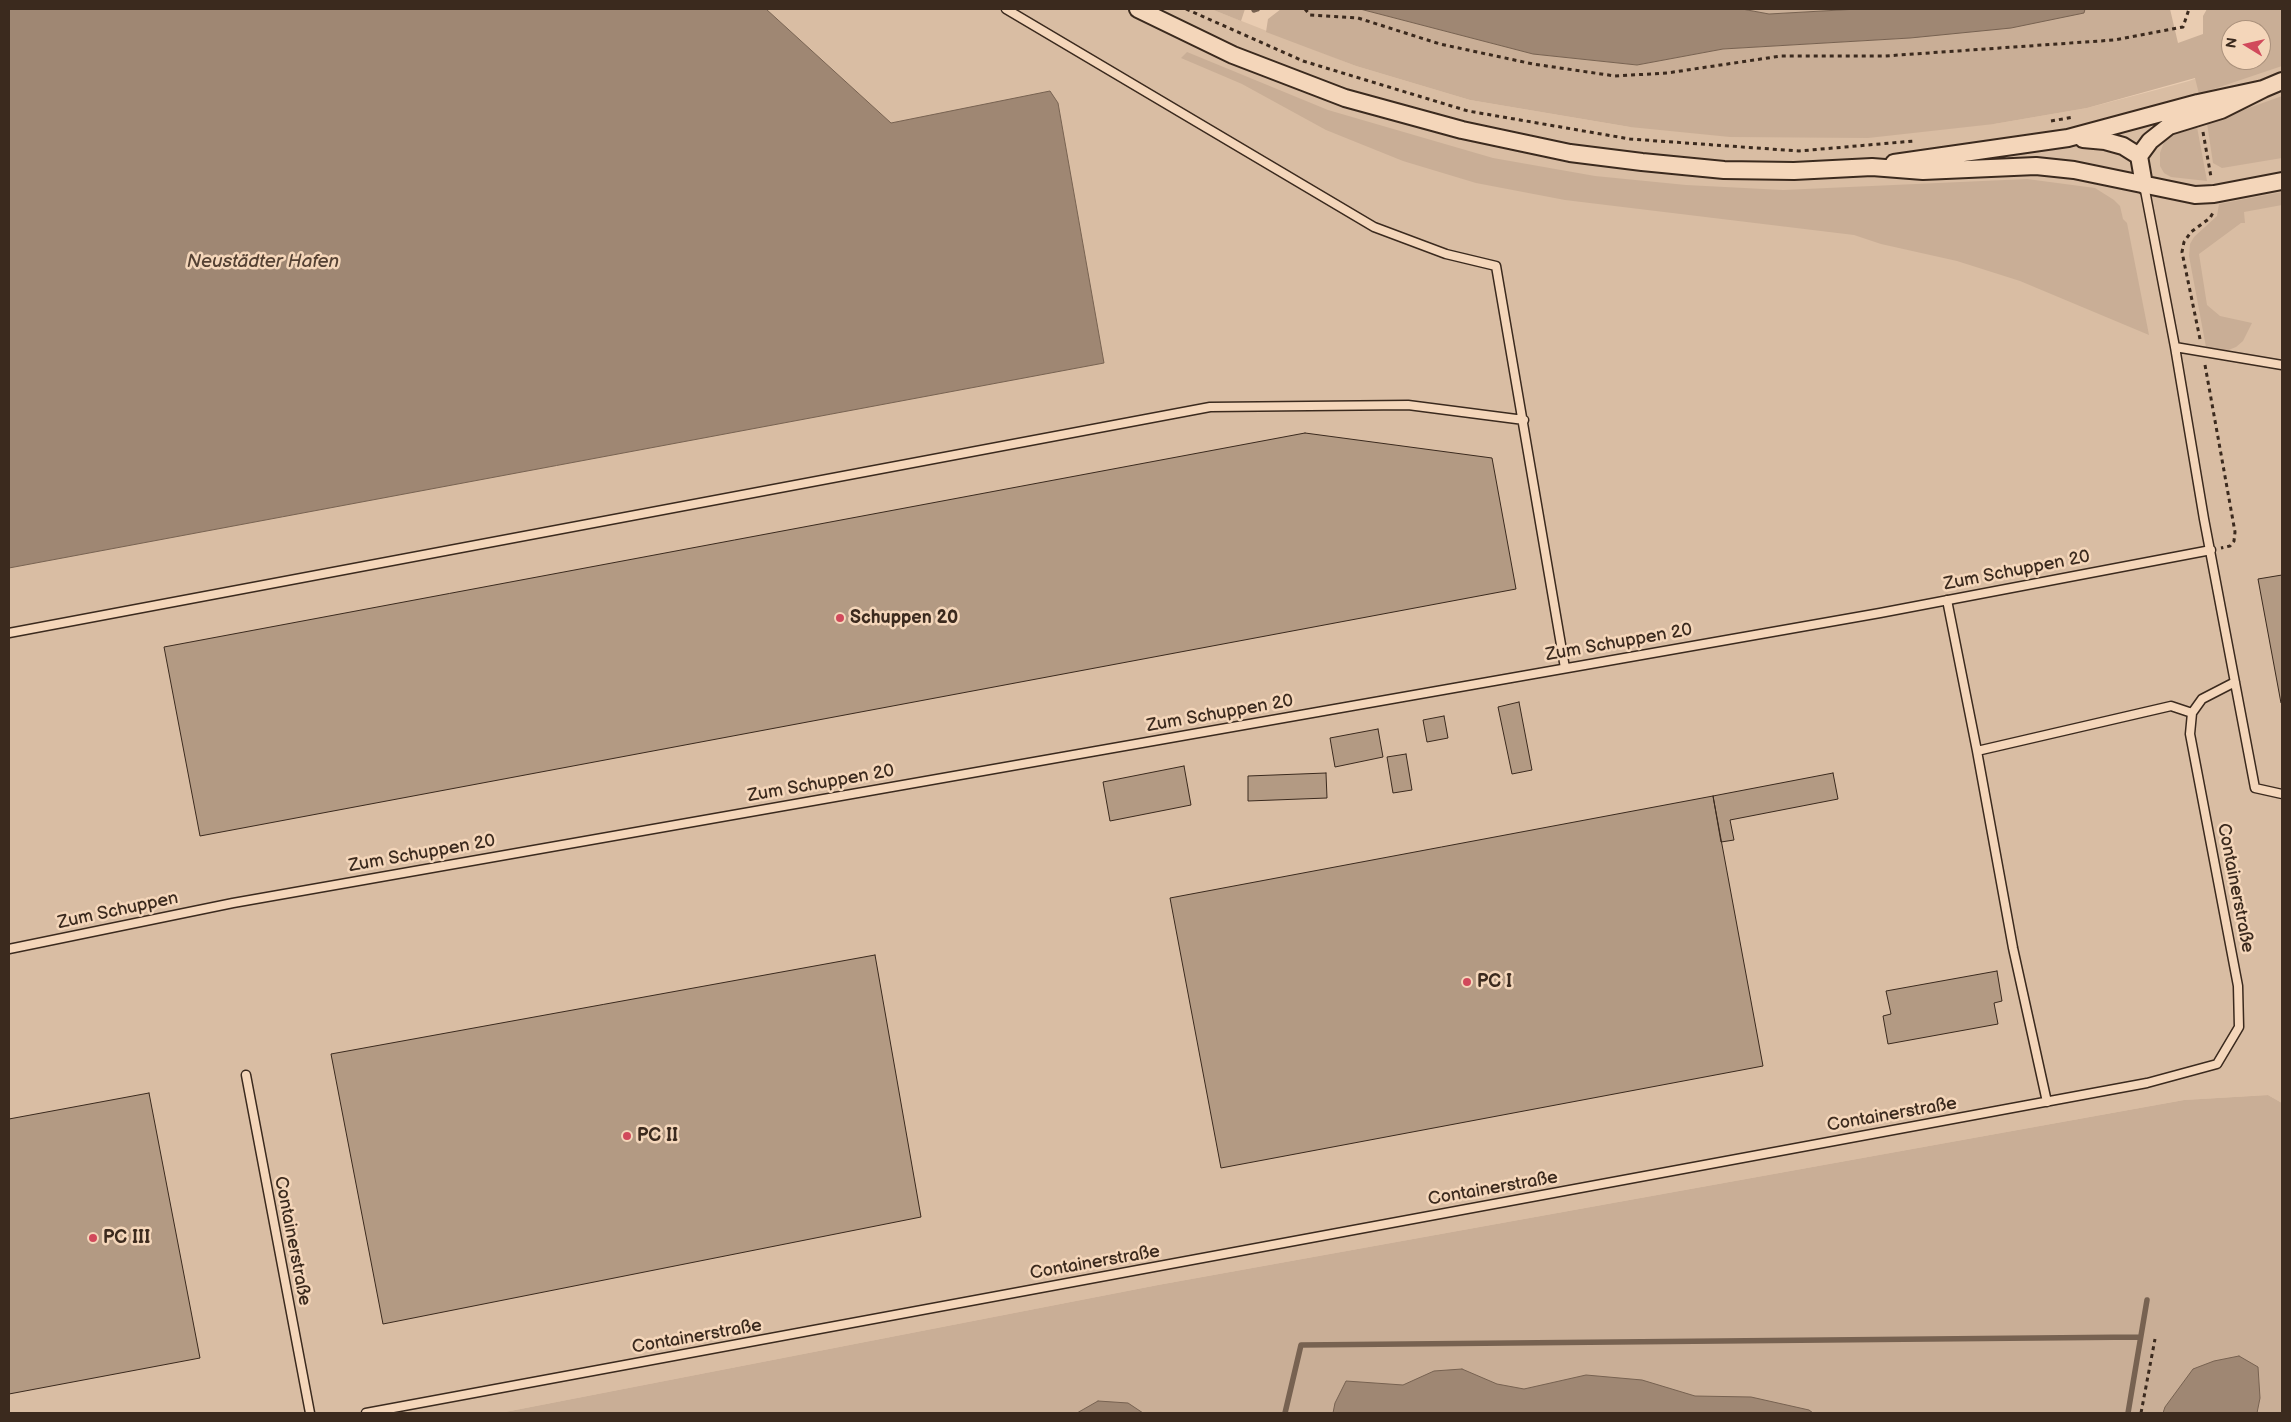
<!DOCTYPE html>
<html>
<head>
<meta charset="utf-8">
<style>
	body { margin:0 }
	#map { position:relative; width:2291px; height:1422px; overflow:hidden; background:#e9ccb1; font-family:"Balsamiq Sans",sans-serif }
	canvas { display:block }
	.frame { position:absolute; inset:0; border:10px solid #3b2a1e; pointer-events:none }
	.north { position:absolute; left:2221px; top:20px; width:50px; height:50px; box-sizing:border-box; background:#f4d6ba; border:1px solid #aa917c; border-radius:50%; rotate:279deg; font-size:14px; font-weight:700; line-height:20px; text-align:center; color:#3b2a1e }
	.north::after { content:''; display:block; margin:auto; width:18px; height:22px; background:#d1495b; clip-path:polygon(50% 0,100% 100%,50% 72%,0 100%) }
</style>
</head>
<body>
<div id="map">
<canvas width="2291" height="1422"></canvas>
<div class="frame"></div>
<div class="north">N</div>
</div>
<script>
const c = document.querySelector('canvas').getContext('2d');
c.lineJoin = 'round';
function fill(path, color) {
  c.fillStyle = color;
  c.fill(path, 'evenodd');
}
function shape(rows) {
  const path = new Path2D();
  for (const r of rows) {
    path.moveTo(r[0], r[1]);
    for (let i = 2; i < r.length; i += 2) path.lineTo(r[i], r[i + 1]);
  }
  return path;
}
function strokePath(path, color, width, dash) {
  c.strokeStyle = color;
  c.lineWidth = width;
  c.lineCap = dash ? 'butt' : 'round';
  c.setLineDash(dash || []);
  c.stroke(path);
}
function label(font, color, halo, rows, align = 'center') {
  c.font = font + ' "Balsamiq Sans",sans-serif';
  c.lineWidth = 5;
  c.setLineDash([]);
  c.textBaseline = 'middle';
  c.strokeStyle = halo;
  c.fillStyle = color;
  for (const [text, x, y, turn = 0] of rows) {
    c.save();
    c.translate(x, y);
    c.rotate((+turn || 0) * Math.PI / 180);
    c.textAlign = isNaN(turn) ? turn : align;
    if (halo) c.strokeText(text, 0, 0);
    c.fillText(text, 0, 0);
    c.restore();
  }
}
fill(shape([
	[766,9,1211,9,1356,66,1470,100,1630,127,1994,124,2087,108,2152,91,2189,81,2244,60,2261,60,2282,45,2282,1103,2268,1095,2184,1100,1158,1285,500,1413,9,1413,9,568,1104,363,1058,103,1050,92,891,123]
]), '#d9bda3');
fill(shape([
	[1211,9,1245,9,1241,21],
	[1281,9,1360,9,1533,54,1637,65,1723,49,1910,38,2084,13,2085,9,2170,9,2178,43,2203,34,2203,16,2207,9,2282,9,2282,66,2199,94,2195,78,2087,108,1994,124,1868,138,1730,137,1630,127,1470,100,1356,66,1266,32,1268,19],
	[2231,30,2261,30,2261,60,2231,60],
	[1742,9,1858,9,1769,14],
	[1187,52,1328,110,1493,158,1595,176,1686,185,1783,190,2027,179,2095,188,2114,200,2120,206,2123,219,2127,223,2149,335,2020,281,1957,261,1881,244,1854,235,1565,200,1476,183,1403,161,1326,130,1242,84,1181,58],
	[2282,96,2282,158,2222,168,2213,163,2207,123],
	[2197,127,2207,181,2171,177,2164,173,2160,166,2160,153,2164,142,2174,135],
	[2282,192,2282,205,2244,212,2245,223,2241,223,2199,254,2207,305,2220,316,2252,323,2243,341,2236,347,2226,351,2215,351,2206,347,2189,256,2190,244,2194,237,2217,216,2219,204],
	[2268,1095,2282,1103,2282,1413,500,1413,1158,1285,2184,1100]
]), '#c9ae96');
const water = shape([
	[9,9,766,9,891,123,1050,91,1058,103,1104,363,9,568,9,9],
	[1360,9,1742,9,1769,14,1858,9,2085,9,2084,13,2011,28,1910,38,1723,49,1637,65,1533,54,1360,9],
	[2239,1356,2258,1367,2260,1398,2257,1413,2163,1413,2165,1407,2193,1369,2214,1361,2239,1356],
	[1462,1369,1497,1384,1524,1389,1586,1375,1642,1380,1695,1396,1751,1397,1809,1410,1813,1413,1333,1413,1335,1403,1346,1381,1403,1385,1434,1371,1462,1369],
	[1098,1401,1128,1403,1143,1413,1077,1413,1098,1401]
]);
fill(water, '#9f8773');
strokePath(water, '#776251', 1);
strokePath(shape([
	[1254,10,1257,9],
	[1285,1413,1301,1345,2140,1337],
	[2128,1413,2147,1300]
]), '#776251', 5.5);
const building = shape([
	[1305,433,1492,458,1516,589,200,836,164,647,1305,433],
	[2282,575,2282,703,2281,703,2258,579,2282,575],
	[1519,702,1532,770,1512,774,1498,707,1519,702],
	[1444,716,1448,738,1427,742,1423,720,1444,716],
	[1378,729,1383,757,1335,767,1330,738,1378,729],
	[1406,754,1412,790,1393,793,1387,757,1406,754],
	[1184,766,1191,805,1110,821,1103,782,1184,766],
	[1326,773,1327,798,1248,801,1248,776,1326,773],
	[1833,773,1838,799,1730,820,1734,840,1721,842,1713,796,1833,773],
	[1713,796,1763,1066,1221,1168,1170,898,1713,796],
	[875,955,921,1217,383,1324,331,1054,875,955],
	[1997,971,2002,1001,1994,1003,1998,1024,1888,1044,1883,1016,1891,1014,1886,991,1997,971],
	[149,1093,200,1358,9,1394,9,1119,149,1093]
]);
fill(building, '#b39a83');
strokePath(building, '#3b2a1e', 1);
const service = shape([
	[1006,9,1374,227,1446,254,1496,266,1565,668],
	[2144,185,2175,347,2204,519,2255,788,2282,794],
	[2175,347,2282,365],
	[1947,600,1977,751],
	[9,633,1210,407,1408,405,1524,420],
	[9,949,233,903,1880,613,2211,550],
	[246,1075,310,1413],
	[2047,1102,2013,948,1977,751,2171,706,2192,713],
	[366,1413,2147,1083,2217,1064,2239,1027,2238,986,2190,734,2192,713,2202,699,2235,682]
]);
const minor = shape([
	[1138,9,1233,55,1345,98,1462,130,1570,153,1642,162,1724,170,1794,171,1872,167,1923,171,2036,166,2074,170,2195,195,2214,194,2282,181],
	[2083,139,2105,141,2123,146,2139,156,2144,185],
	[2139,156,2150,141,2169,126,2221,110,2263,89,2282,81],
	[1894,163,2068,138,2198,103,2263,89]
]);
strokePath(service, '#3b2a1e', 11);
strokePath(minor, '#3b2a1e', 20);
strokePath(shape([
	[1186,9,1303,61,1468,111,1630,139,1799,151,1914,141],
	[1305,9,1310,15,1358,18,1440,44,1533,64,1615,76,1667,73,1781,56,1885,56,2114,40,2183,27,2189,9],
	[2051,121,2074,117],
	[2203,132,2211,177],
	[2200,339,2182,252,2184,242,2191,232,2210,218,2214,211],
	[2205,365,2235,532,2234,541,2230,546,2221,548],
	[2141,1413,2155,1339]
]), '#3b2a1e', 3, [4, 4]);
strokePath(service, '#f4d6ba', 8);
strokePath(minor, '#f4d6ba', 16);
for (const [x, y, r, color] of [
	[840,618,5,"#d1495b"],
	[1467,982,5,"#d1495b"],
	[627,1136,5,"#d1495b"],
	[93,1238,5,"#d1495b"]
]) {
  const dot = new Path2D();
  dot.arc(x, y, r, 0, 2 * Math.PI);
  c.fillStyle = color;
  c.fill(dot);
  strokePath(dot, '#f4d6ba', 2);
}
label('18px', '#3b2a1e', '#f4d6ba', [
	["Zum Schuppen 20",2017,571,-11],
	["Zum Schuppen 20",1619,643,-10],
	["Zum Schuppen 20",1220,714,-10],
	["Zum Schuppen 20",821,784,-10],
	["Zum Schuppen 20",422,854,-10],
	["Containerstraße",2235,888,79],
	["Zum Schuppen",118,911,-12],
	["Containerstraße",1892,1115,-10],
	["Containerstraße",1493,1189,-10],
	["Containerstraße",292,1241,79],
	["Containerstraße",1095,1263,-10],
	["Containerstraße",697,1337,-10]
]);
label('bold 18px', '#3b2a1e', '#f4d6ba', [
	["Schuppen 20",850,618],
	["PC I",1477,982],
	["PC II",637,1136],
	["PC III",103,1238]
], 'left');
label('italic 19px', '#544133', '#f4d6ba', [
	["Neustädter Hafen",263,262]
]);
</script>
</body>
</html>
